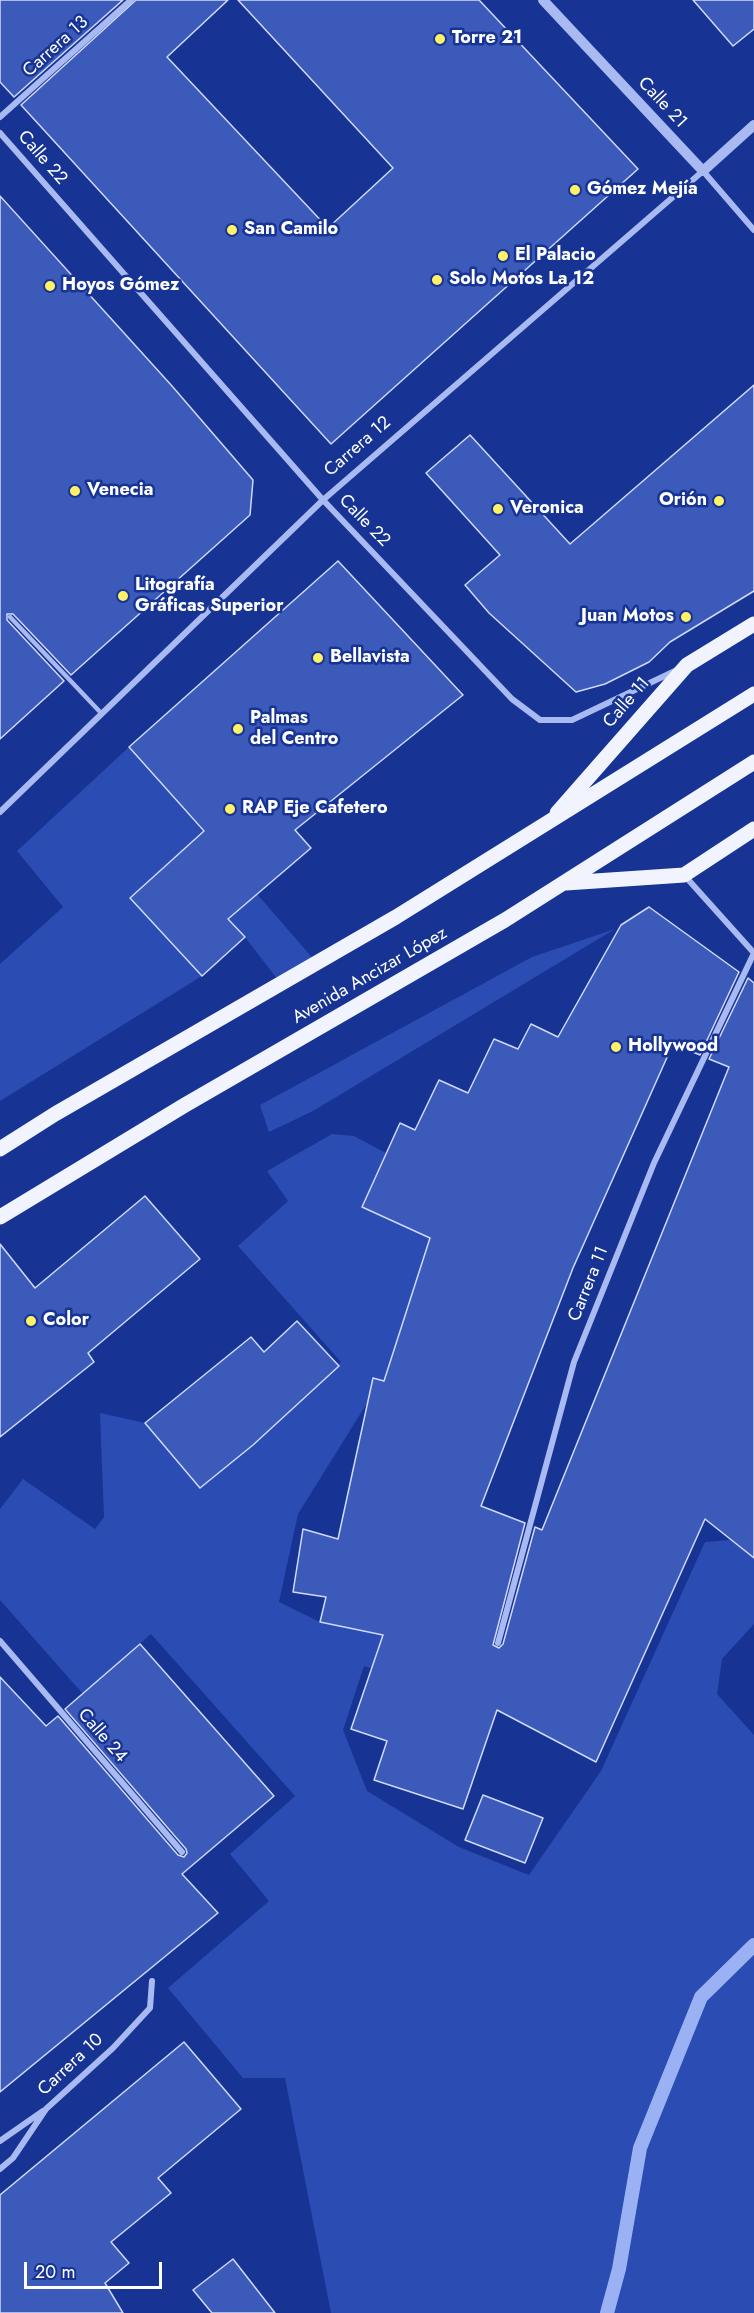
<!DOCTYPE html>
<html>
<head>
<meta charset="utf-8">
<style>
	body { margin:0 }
	#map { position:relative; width:754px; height:2313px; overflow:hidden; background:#173494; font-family:Jost,sans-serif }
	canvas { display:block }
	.scale { position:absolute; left:24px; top:2262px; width:138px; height:27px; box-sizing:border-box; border:3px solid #fff; border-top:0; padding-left:8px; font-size:18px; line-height:21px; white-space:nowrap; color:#fff; -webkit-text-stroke:4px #173494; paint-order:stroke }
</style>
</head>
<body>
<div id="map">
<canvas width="754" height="2313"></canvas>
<div class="scale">20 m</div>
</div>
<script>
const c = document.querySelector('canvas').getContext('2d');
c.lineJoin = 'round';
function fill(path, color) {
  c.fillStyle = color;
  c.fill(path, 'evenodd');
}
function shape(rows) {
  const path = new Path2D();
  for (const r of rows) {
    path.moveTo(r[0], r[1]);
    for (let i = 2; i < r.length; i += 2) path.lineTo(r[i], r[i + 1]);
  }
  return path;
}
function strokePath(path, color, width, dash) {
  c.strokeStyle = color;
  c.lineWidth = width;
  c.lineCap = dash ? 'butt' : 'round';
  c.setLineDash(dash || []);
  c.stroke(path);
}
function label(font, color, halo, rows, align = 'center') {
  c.font = font + ' Jost,sans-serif';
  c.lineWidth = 5;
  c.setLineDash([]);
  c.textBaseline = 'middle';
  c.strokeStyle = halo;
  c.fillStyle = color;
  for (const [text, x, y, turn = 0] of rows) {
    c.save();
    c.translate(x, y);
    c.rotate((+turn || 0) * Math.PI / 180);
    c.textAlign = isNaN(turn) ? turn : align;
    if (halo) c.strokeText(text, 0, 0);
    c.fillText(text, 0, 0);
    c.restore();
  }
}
fill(shape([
	[129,747,317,963,281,984,245,937,173,860,202,976,0,1101,0,964,63,907,17,851],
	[615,929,313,1111,269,1132,260,1105,532,957],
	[332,1134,354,1136,386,1153,362,1207,432,1239,378,1402,369,1400,298,1514,279,1602,320,1622,458,1651,491,1705,364,1666,343,1730,367,1791,459,1847,529,1875,601,1771,705,1542,730,1540,754,1558,754,1624,722,1659,717,1694,754,1735,754,2313,331,2313,285,2078,243,2078,168,1988,269,1901,230,1854,295,1796,151,1634,83,1694,0,1600,0,1509,23,1479,95,1529,104,1517,100,1413,145,1423,200,1488,276,1424,341,1362,238,1246,288,1201,267,1171]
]), '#2a4cb3');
strokePath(shape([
	[607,2313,619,2269,640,2148,701,1997,754,1945]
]), '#9ab2f3', 14);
const building = shape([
	[0,0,123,0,14,97,0,82,0,0],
	[136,0,228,0,167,57,328,228,393,168,238,0,479,0,638,169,331,444,21,105,136,0],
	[693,0,754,0,754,29,733,46,693,0],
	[0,196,172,386,253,480,250,515,71,675,13,614,7,614,7,620,64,681,0,739,0,196],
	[754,385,754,591,670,642,649,662,605,684,576,692,489,613,465,585,500,555,426,473,470,435,570,544,754,385],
	[338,561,463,695,295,830,311,848,228,919,245,937,202,976,130,898,204,831,129,747,338,561],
	[649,907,739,972,700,1055,673,1044,573,1268,481,1506,525,1523,493,1645,499,1648,503,1644,535,1527,542,1530,729,1067,709,1059,748,978,754,983,754,1558,705,1519,596,1762,497,1710,463,1809,374,1780,387,1741,351,1729,383,1635,320,1622,326,1597,293,1592,303,1529,338,1539,373,1378,384,1381,430,1238,362,1207,400,1123,415,1130,439,1080,468,1093,494,1039,518,1049,531,1024,558,1037,621,925,649,907],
	[145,1196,200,1259,88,1353,94,1362,0,1437,0,1244,35,1288,145,1196],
	[297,1321,339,1366,253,1445,200,1488,145,1423,251,1337,264,1352,297,1321],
	[140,1644,274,1796,182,1874,218,1913,0,2092,0,1677,46,1726,58,1716,178,1855,184,1857,187,1853,186,1849,65,1709,140,1644],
	[483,1795,543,1818,525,1863,465,1840,483,1795],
	[184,2042,241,2109,158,2178,171,2193,111,2242,129,2263,105,2283,123,2313,0,2313,0,2195,184,2042],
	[233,2259,275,2313,212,2313,193,2290,233,2259]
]);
fill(building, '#3c5aba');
strokePath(building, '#cfdafc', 1.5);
strokePath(shape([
	[10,617,102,714]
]), '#a8baf1', 4.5);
strokePath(shape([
	[0,117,131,0],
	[0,133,323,500,512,699,540,720,572,720,677,670],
	[0,812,323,500,703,171,754,230],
	[684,875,754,953],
	[0,1641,182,1852],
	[498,1643,574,1362,654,1163,754,953],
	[0,2141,43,2111],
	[0,2169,13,2158,46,2109,113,2048,150,2008,152,1981]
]), '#a8baf1', 6);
strokePath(shape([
	[543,0,703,171,754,125]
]), '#a8baf1', 10);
strokePath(shape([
	[557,813,687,665,754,624],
	[566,883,684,875,754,829],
	[0,1149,55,1114,396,917,754,694],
	[0,1217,185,1105,505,920,754,762]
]), '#f1f4ff', 15);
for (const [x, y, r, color] of [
	[440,39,6,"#fff267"],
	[575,190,6,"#fff267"],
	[232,230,6,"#fff267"],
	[503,256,6,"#fff267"],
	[437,280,6,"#fff267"],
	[50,286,6,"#fff267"],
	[75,491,6,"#fff267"],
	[719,501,6,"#fff267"],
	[498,509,6,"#fff267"],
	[123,596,6,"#fff267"],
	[686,617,6,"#fff267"],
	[318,658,6,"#fff267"],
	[238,729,6,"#fff267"],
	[230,809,6,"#fff267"],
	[616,1047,6,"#fff267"],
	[31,1321,6,"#fff267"]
]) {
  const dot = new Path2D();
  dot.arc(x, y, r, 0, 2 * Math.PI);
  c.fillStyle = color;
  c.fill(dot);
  strokePath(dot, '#173494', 2);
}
label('bold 18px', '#fff', '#173494', [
	["Torre 21",452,39],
	["Gómez Mejía",587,190],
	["San Camilo",244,230],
	["El Palacio",515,256],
	["Solo Motos La 12",449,280],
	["Hoyos Gómez",62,286],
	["Venecia",87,491],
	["Orión",707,501,"right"],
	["Veronica",510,509],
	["Litografía",135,586],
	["Gráficas Superior",135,607],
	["Juan Motos",674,617,"right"],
	["Bellavista",330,658],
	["Palmas",250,719],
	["del Centro",250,740],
	["RAP Eje Cafetero",242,809],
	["Hollywood",628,1047],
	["Color",43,1321]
], 'left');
label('18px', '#fff', '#173494', [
	["Carrera 13",56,47,-42],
	["Calle 21",662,103,47],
	["Calle 22",42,158,49],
	["Carrera 12",358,447,-41],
	["Calle 22",364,521,46],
	["Calle 11",627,703,-49],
	["Avenida Ancizar López",370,976,-30],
	["Carrera 11",589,1284,-68],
	["Calle 24",102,1736,49],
	["Carrera 10",71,2065,-43]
]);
</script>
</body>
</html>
